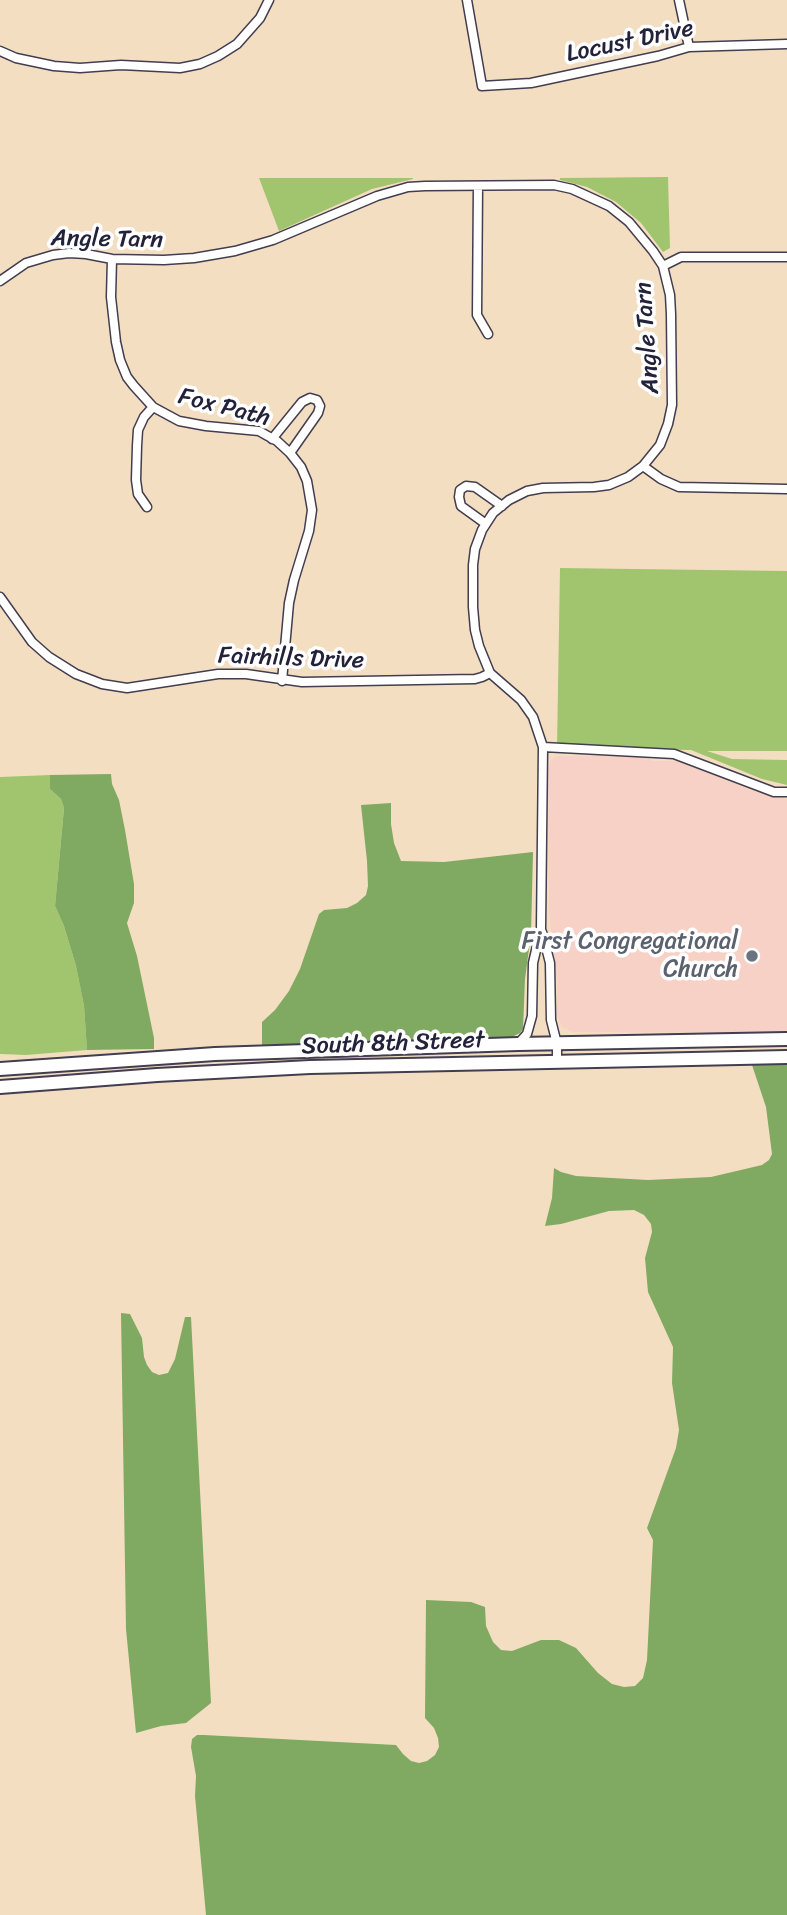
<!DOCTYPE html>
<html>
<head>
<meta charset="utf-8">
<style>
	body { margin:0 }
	canvas { display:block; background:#f4dec2 }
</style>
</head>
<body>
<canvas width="787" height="1915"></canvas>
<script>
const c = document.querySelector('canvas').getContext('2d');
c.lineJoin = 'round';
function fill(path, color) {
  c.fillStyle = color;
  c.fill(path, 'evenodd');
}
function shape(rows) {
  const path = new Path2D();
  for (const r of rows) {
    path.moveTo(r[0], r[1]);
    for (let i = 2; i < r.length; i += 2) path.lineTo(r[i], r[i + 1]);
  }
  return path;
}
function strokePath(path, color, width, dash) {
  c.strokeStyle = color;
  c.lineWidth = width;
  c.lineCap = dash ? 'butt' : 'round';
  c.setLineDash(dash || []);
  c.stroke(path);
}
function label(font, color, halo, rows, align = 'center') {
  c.font = font + ' Sriracha,sans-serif';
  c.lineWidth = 7;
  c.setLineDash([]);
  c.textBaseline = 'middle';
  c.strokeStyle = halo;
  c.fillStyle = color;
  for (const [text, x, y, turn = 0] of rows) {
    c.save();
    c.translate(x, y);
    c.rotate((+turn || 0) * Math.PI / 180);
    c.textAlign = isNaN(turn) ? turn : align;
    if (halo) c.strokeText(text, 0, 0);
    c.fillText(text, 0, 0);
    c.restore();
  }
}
fill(shape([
	[556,756,640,756,647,757,652,761,677,761,754,791,787,799,787,1033,573,1032,562,1027,557,1015,557,983,549,911,548,771,551,760]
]), '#f7d1c6');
fill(shape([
	[668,177,670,248,663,252,641,223,616,202,587,187,560,180,560,178],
	[259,178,413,178,413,179,372,189,279,231],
	[560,568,787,571,787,751,707,751,732,759,787,760,787,785,762,779,691,750,557,748],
	[50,775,50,789,61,799,64,808,55,906,64,926,76,966,84,1006,87,1050,26,1055,0,1054,0,777]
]), '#a1c56f');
fill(shape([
	[111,774,112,784,119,800,125,830,134,884,134,903,127,923,137,956,154,1038,154,1049,87,1050,84,1006,76,966,64,926,55,906,64,808,61,799,50,789,50,775],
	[391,803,391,824,394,843,401,861,444,862,533,852,531,934,525,979,523,1029,520,1033,508,1039,262,1045,262,1022,275,1010,289,991,300,969,319,914,324,910,347,908,357,903,366,895,368,886,367,861,361,805],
	[787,1064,787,1915,206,1915,195,1796,196,1776,191,1747,192,1739,197,1735,204,1735,396,1745,403,1754,411,1761,419,1763,427,1761,435,1755,439,1747,438,1738,434,1728,425,1718,426,1600,471,1602,485,1607,486,1626,493,1642,501,1650,512,1651,541,1640,559,1640,576,1648,598,1673,612,1684,624,1687,635,1686,643,1678,647,1660,653,1540,647,1528,676,1448,679,1430,672,1383,673,1347,648,1292,645,1258,652,1232,651,1224,644,1215,634,1210,609,1211,561,1224,545,1226,552,1198,554,1168,561,1172,576,1176,648,1180,711,1177,762,1165,769,1160,772,1154,766,1107,752,1065],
	[121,1313,130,1314,142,1338,144,1357,147,1365,152,1372,159,1375,168,1373,175,1359,185,1317,191,1317,211,1703,186,1723,161,1726,136,1733,126,1629]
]), '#80aa62');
const minor = shape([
	[467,0,482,86,531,83,658,56,689,47,787,44],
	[679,0,689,47],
	[0,51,16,58,54,66,80,68,121,65,180,68,200,64,218,56,237,44,260,18,269,0],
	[478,186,477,315,488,334],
	[112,259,111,297,116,342,120,360,127,377,134,386,153,407,179,421,206,426,259,431,266,435,277,441,290,453,301,467,307,481,312,510,309,531,294,580,289,603,282,681],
	[663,266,681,257,787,257],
	[0,281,26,263,53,255,69,253,86,254,112,259,164,260,194,258,235,251,273,240,377,196,408,187,425,186,554,185,572,189,609,206,629,222,653,251,663,266,670,295,671,314,672,405,668,424,660,445,643,466,628,477,609,485,594,487,543,488,527,491,509,500,493,513,482,530,475,549,473,565,473,607,475,630,479,646,490,673,521,700,533,717,543,747,541,929,533,963,532,1016,527,1034,518,1044],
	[272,439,302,402,310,398,317,400,320,406,318,413,290,453],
	[643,466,661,479,679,487,787,489],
	[147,507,138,494,136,480,137,446,138,430,144,417,153,407],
	[486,524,461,506,459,497,460,490,466,486,475,487,502,506],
	[0,597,32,642,49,657,76,674,102,684,127,688,218,674,246,674,302,682,475,679,482,677,490,673],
	[543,747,674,754,774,792,787,792],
	[542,932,550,963,551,1020,557,1044,557,1062]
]);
const primary = shape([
	[0,1069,215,1054,518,1044,787,1039],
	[0,1087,157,1075,310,1067,787,1057]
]);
strokePath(minor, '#423e4f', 11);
strokePath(primary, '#423e4f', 16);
strokePath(minor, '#fff', 8);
strokePath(primary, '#fff', 12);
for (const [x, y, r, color] of [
	[752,956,7,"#6b7280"]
]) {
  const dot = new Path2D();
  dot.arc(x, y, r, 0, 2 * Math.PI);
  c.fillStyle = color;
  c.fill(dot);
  strokePath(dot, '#fff', 2.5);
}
label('24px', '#22223b', '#fff', [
	["Locust Drive",630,42,-12],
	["Angle Tarn",107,240,1],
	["Angle Tarn",648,338,-94],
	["Fox Path",224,408,14],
	["Fairhills Drive",291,659,2],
	["South 8th Street",393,1044,-2]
]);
label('24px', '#5b616d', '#fff', [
	["First Congregational",738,942],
	["Church",738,970]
], 'right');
</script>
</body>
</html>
